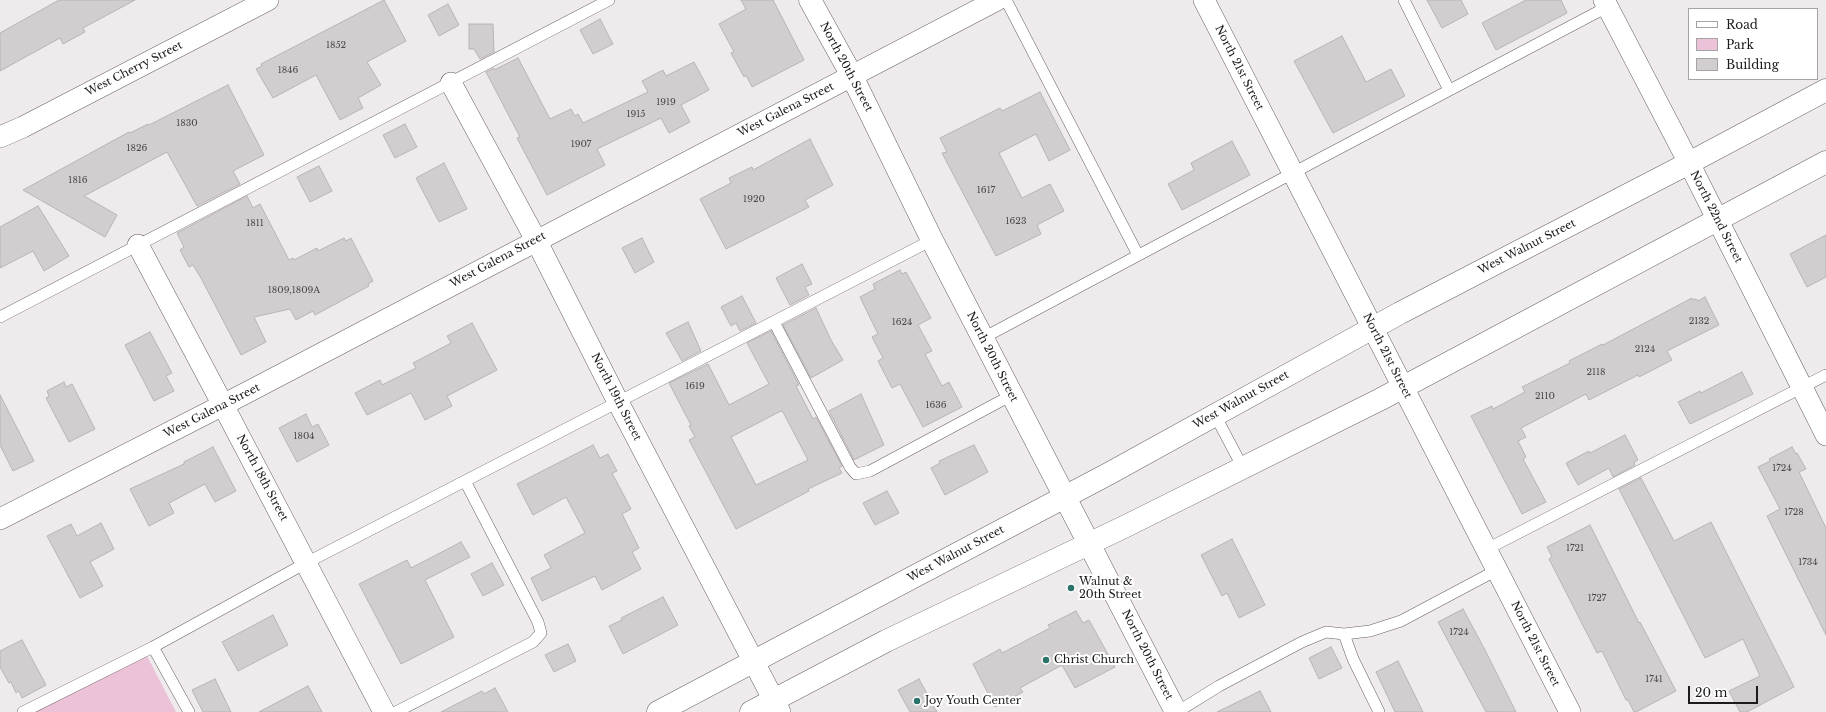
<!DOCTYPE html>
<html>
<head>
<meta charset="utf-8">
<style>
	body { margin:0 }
	#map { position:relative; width:1826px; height:712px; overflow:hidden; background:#efeaec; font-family:"Libre Baskerville",serif }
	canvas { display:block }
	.legend { position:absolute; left:1688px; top:8px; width:130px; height:72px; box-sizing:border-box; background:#fff; border:1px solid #a4a4a4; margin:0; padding:5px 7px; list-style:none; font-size:12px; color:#1c1b1c }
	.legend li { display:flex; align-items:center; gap:8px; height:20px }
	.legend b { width:20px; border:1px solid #a4a4a4 }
	.scale { position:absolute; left:1688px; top:686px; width:70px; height:18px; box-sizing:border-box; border:2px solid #1c1b1c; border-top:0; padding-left:5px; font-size:12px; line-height:14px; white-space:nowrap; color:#1c1b1c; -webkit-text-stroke:3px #fff; paint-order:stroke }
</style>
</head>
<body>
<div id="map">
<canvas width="1826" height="712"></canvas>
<ul class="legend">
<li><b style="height:5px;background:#fff"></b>Road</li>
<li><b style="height:11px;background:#ecc2d8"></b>Park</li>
<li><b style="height:11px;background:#d2ced0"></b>Building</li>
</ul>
<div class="scale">20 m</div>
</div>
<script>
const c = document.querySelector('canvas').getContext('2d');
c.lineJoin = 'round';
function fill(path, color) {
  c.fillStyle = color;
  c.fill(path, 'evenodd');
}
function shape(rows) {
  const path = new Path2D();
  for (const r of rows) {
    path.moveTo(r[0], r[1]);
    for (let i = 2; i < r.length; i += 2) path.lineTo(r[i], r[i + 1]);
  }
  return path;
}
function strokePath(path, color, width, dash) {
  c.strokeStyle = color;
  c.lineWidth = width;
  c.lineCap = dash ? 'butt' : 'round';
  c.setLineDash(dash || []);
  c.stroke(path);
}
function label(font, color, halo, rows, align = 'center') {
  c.font = font + ' "Libre Baskerville",serif';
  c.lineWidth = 4;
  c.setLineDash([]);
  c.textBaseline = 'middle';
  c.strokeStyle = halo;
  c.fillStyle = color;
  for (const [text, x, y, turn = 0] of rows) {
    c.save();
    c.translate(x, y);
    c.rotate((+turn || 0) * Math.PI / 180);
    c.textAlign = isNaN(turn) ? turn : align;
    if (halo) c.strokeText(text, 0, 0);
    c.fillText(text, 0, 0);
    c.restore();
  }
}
fill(shape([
	[146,654,176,712,35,712]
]), '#ecc2d8');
const building = shape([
	[59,0,135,0,83,28,85,32,63,44,60,38,0,71,0,33,59,0],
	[384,0,406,41,367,62,381,85,358,98,363,108,340,120,316,75,273,98,256,69,262,66,261,64,384,0],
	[741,0,773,0,804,60,752,87,746,75,744,77,731,53,734,52,719,24,746,9,741,0],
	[1427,0,1461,0,1468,14,1442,28,1427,0],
	[1526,0,1561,0,1567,13,1496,50,1482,23,1526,0],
	[448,4,459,25,439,36,428,15,448,4],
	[600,19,613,44,593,54,580,30,600,19],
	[469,24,493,24,494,52,480,59,474,49,469,49,469,24],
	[1342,36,1366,82,1391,69,1405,96,1333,133,1294,61,1342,36],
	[518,58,550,119,571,109,575,116,578,114,583,123,648,92,642,81,663,70,666,76,694,62,709,90,681,105,690,122,669,133,661,118,597,149,605,165,547,195,517,138,520,137,486,72,494,68,494,70,518,58],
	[228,85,264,155,233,171,240,184,197,206,167,152,84,196,117,215,105,237,23,190,129,132,130,133,148,124,149,125,228,85],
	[1040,92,1070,150,1049,161,1036,134,999,153,1022,198,1050,184,1064,211,1037,225,1041,234,996,256,942,153,947,152,940,138,1000,108,1002,111,1040,92],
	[405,124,417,147,395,158,383,135,405,124],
	[810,139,833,185,805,200,809,207,726,249,700,199,731,183,729,178,752,167,753,170,810,139],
	[1232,141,1250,175,1182,210,1168,184,1194,170,1191,163,1232,141],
	[444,163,467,209,439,222,416,178,444,163],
	[319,166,332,191,310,202,297,177,319,166],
	[247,196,253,208,260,204,289,260,293,258,294,260,317,248,318,251,344,238,346,241,351,238,373,281,368,284,369,286,315,315,313,311,296,320,290,309,254,317,266,342,241,355,201,278,193,265,189,267,180,250,184,247,177,233,247,196],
	[38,206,69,256,44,271,33,251,0,268,0,227,38,206],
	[1826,235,1826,277,1807,287,1790,254,1826,235],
	[642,238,654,262,635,273,622,248,642,238],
	[802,264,812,284,805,287,809,295,790,305,776,278,802,264],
	[900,270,902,274,906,272,931,318,918,325,932,351,925,354,942,386,949,382,962,407,923,427,900,384,892,388,878,361,883,358,872,337,878,334,860,297,875,289,873,284,900,270],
	[742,296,756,323,740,331,736,323,731,326,721,307,742,296],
	[1705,297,1719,325,1667,351,1672,360,1639,377,1638,375,1589,400,1586,394,1521,428,1526,437,1518,441,1526,457,1523,459,1546,502,1522,514,1471,416,1492,406,1493,409,1525,392,1522,387,1570,363,1569,361,1602,344,1603,345,1692,298,1693,300,1696,299,1698,301,1705,297],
	[816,308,831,340,843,360,811,378,783,325,816,308],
	[688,322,701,351,682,361,666,333,688,322],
	[472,323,497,370,447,396,452,406,425,420,411,393,367,415,355,393,380,380,382,385,416,368,413,363,451,343,447,336,472,323],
	[771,331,799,385,796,386,813,419,816,417,842,466,839,468,842,473,808,489,809,491,736,529,689,440,695,437,689,426,691,425,669,383,708,364,729,405,769,384,747,343,771,331],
	[781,411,783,412,808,460,756,485,731,437,781,411],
	[150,332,172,373,166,376,174,391,154,401,125,345,150,332],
	[1742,372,1753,394,1690,424,1678,402,1700,391,1701,393,1742,372],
	[64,382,66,387,72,384,95,429,69,442,46,398,49,396,47,391,64,382],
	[861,394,884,445,854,460,829,411,861,394],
	[0,395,34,461,13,471,0,445,0,395],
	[306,414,312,427,318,424,329,445,297,462,279,428,306,414],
	[1625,435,1638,460,1634,462,1635,465,1613,477,1609,468,1578,485,1566,463,1589,451,1590,453,1625,435],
	[593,445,600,458,608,454,617,471,612,473,631,509,622,514,639,548,632,552,641,569,602,590,595,576,542,601,531,578,551,568,544,555,585,533,566,497,533,515,517,484,593,445],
	[974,445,988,472,945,495,931,468,940,463,939,461,974,445],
	[213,447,236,491,215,502,205,484,169,503,174,513,149,526,130,489,184,464,184,462,213,447],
	[1792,447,1796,454,1797,453,1806,469,1799,472,1826,528,1826,635,1767,516,1780,509,1758,467,1770,461,1769,459,1792,447],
	[1641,478,1674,541,1711,522,1794,687,1747,712,1740,712,1729,691,1760,676,1743,639,1705,658,1619,489,1641,478],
	[887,491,899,513,875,525,863,503,887,491],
	[101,523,114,549,90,562,103,586,80,598,47,536,71,524,77,536,101,523],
	[1590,525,1639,623,1640,622,1676,691,1636,712,1634,712,1628,700,1626,700,1602,651,1597,653,1549,559,1552,557,1547,547,1590,525],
	[1232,539,1265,605,1239,618,1227,593,1222,596,1201,555,1232,539],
	[461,542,470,557,425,580,454,637,401,664,359,584,407,560,411,568,461,542],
	[492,563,504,585,483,596,471,574,492,563],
	[663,597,678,625,623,654,609,626,622,620,621,618,663,597],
	[1463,609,1485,650,1516,712,1486,712,1438,622,1463,609],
	[1076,611,1083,623,1089,620,1115,667,1075,688,1062,665,1020,688,1023,692,995,707,973,664,1000,649,1002,653,1050,628,1048,625,1076,611],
	[273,615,288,645,238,671,222,642,273,615],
	[22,640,46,685,22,698,19,691,16,693,11,682,9,683,0,667,0,651,22,640],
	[568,644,576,661,554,672,545,655,568,644],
	[1331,647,1342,668,1319,679,1309,658,1331,647],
	[1398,661,1423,712,1395,712,1376,672,1398,661],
	[215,679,231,712,203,712,192,690,215,679],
	[919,679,937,712,910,712,898,690,919,679],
	[308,686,322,712,259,712,308,686],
	[495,688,508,712,441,712,482,691,484,694,495,688],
	[1260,691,1271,712,1217,712,1260,691]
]);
fill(building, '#d2ced0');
strokePath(building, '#b8b4b6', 1);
const lane = shape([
	[1006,0,1138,255],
	[1404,0,1449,90],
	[0,317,609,0],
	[774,322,850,467,856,474,870,471,1012,395],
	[983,338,1321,158,1607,7],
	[1215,415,1243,468],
	[1487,549,1826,375],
	[1344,634,1353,659,1379,712],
	[153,647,189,712],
	[23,712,153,647,306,563,932,240],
	[396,712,533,642,541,633,538,622,465,481],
	[1177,712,1219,686,1302,642,1326,632,1344,634,1370,631,1401,621,1497,570]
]);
const street = shape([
	[1204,0,1570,712],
	[1604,0,1689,163,1826,435],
	[451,83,536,240,618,402,780,712],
	[0,137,23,127,268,0],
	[138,245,223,405,384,712],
	[0,519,223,405,997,0]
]);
const secondary = shape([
	[810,0,852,76,932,240,1176,712],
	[658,712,1110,473,1400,313,1689,163,1826,90],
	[751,712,886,641,1126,526,1381,399,1826,162]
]);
strokePath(lane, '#666264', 12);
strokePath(street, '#666264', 22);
strokePath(secondary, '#666264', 23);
strokePath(lane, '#fff', 11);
strokePath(street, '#fff', 21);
strokePath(secondary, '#fff', 22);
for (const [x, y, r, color] of [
	[1071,588,4,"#2b7269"],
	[1046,660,4,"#2b7269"],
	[917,701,4,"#2b7269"]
]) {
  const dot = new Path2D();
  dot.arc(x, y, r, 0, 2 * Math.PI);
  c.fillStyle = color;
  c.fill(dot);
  strokePath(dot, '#fff', 1.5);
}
label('9px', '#4a4849', null, [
	["1852",336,45],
	["1846",288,70],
	["1919",666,102],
	["1915",636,114],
	["1830",187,123],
	["1907",581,144],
	["1826",137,148],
	["1816",78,180],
	["1617",986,190],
	["1920",754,199],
	["1623",1016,221],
	["1811",255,223],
	["1809,1809A",294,290],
	["2132",1699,321],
	["1624",902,322],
	["2124",1645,349],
	["2118",1596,372],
	["1619",695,386],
	["2110",1545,396],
	["1636",936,405],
	["1804",304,436],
	["1724",1782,468],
	["1728",1794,512],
	["1721",1575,548],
	["1734",1808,562],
	["1727",1597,598],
	["1724",1459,632],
	["1741",1654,679]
]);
label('11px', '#1c1b1c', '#fff', [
	["North 20th Street",846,67,62],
	["North 21st Street",1239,68,63],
	["West Cherry Street",134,69,-27],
	["West Galena Street",786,110,-27],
	["North 22nd Street",1716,217,63],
	["West Walnut Street",1527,247,-27],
	["West Galena Street",498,260,-28],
	["North 21st Street",1387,356,63],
	["North 20th Street",992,357,63],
	["North 19th Street",616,397,63],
	["West Walnut Street",1241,400,-29],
	["West Galena Street",212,411,-27],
	["North 18th Street",262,478,62],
	["West Walnut Street",956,554,-28],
	["North 21st Street",1535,644,63],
	["North 20th Street",1147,655,63]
]);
label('11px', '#1c1b1c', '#fff', [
	["Walnut &",1079,582],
	["20th Street",1079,595],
	["Christ Church",1054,660],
	["Joy Youth Center",925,701]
], 'left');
</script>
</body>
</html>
